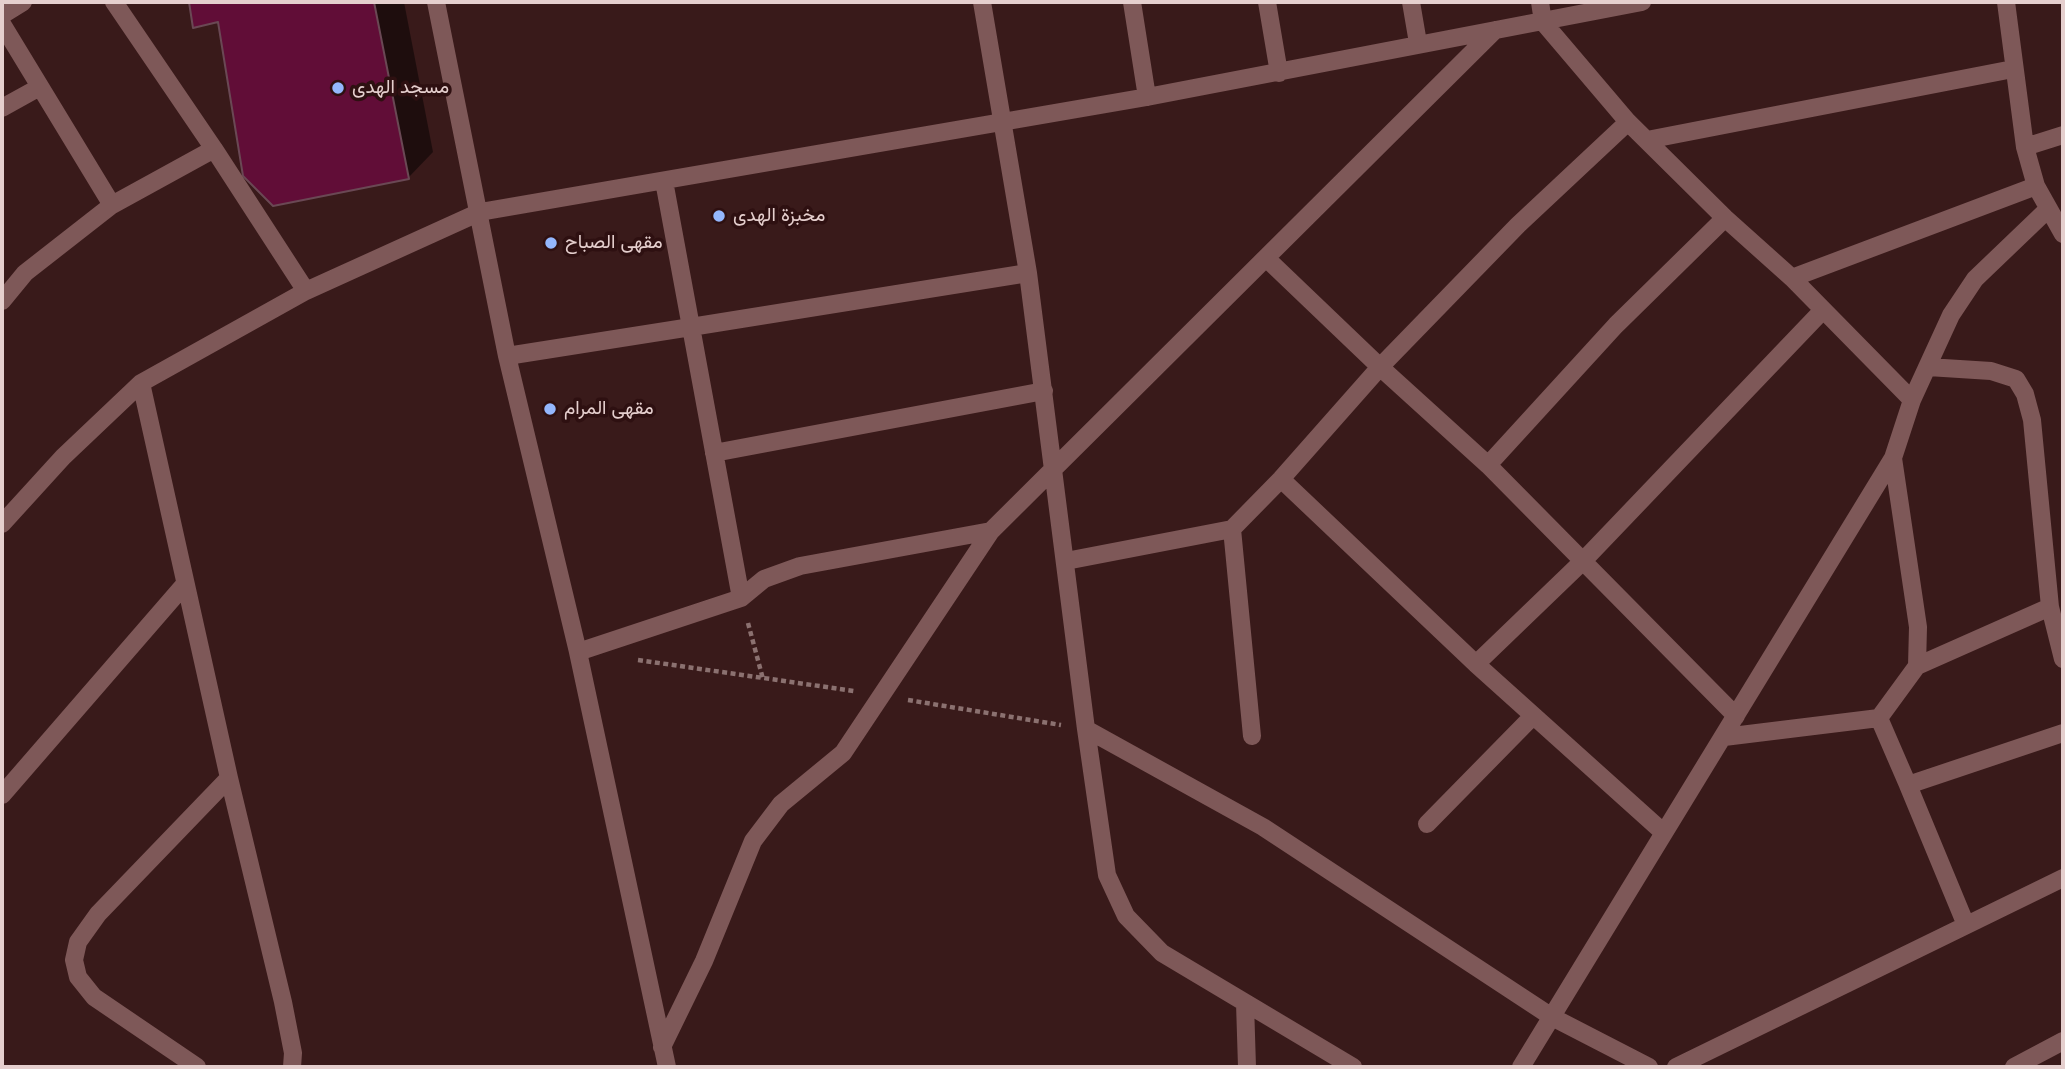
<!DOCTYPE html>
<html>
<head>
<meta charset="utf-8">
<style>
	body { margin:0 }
	#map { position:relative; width:2065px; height:1069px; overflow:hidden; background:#391a1a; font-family:"PT Sans",sans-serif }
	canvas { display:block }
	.frame { position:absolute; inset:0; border:4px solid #e5cfce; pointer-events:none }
</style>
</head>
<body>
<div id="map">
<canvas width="2065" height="1069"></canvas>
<div class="frame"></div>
</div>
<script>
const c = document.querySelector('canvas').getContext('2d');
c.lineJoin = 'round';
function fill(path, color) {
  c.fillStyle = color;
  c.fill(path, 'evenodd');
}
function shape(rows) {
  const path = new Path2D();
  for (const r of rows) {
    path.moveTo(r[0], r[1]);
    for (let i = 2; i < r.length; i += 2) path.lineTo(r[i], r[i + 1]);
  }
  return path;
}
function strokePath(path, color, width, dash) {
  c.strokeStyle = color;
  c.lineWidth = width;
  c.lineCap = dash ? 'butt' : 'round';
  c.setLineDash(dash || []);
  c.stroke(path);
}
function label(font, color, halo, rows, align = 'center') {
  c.font = font + ' "PT Sans",Vazirmatn,sans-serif';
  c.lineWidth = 7;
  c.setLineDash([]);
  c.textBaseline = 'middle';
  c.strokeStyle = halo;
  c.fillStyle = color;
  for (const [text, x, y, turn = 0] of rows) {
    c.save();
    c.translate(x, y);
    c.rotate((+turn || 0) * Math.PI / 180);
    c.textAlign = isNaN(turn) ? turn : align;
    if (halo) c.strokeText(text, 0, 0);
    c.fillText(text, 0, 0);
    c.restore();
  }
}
fill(shape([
	[191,2,404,2,433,152,408,178,219,19,195,26]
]), '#0007');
const building = shape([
	[189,2,374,2,409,179,273,206,243,176,218,22,193,28,189,2]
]);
fill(building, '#610d37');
strokePath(building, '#6a4854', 2);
strokePath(shape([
	[748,623,763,679],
	[638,660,854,691],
	[908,700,1061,725]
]), '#8b7170', 4.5, [5, 3.5]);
strokePath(shape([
	[114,2,214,149],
	[436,2,507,356,578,652,667,1067],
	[982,2,1028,273,1086,729,1263,827,1552,1017,1649,1067],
	[1132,2,1147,97],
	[1267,2,1279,73],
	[1411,2,1418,43],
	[1540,2,1543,22,1628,122,1725,218,1792,278,1912,400],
	[2006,2,2025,147,2036,186,2063,234],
	[2,15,23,2],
	[2,24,112,205],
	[2,108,38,88],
	[1647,140,2013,69],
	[2025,147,2063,135],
	[1725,218,1616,325,1488,465,1736,716],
	[1792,278,2036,186],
	[2,301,25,273,112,205,214,149,306,291],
	[507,356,691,327,664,181],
	[1928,367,1991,371,2016,379,2025,394,2032,420,2050,607],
	[141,383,229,778,283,1002,293,1053,292,1067],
	[714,453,1044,391],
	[1893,458,1918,627,1917,666,1879,718,1908,785,2063,733],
	[1488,465,1380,367,1518,225,1628,122],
	[1281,479,1476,664],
	[2,524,63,457,141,383,306,291,480,212,1147,97,1642,2],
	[1232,529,1252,736],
	[1066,561,1232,529,1281,479,1380,367,1266,258],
	[741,598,691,327,1028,273],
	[578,652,741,598,764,579,800,566,991,531],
	[1917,666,2050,607,2063,659],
	[1086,729,1107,875,1126,916,1162,953,1353,1067],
	[1724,737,1879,718],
	[1908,785,1966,925],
	[2,795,185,584],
	[1427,824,1532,717],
	[1664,833,1476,664,1583,561,1823,310],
	[1245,1003,1247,1067],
	[662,1047,704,961,753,841,781,804,843,753,991,531,1495,30],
	[197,1067,94,997,78,977,74,960,78,942,98,914,229,778],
	[1521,1067,1893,458,1912,400,1951,315,1975,279,2047,210],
	[1676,1067,2063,878],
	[2014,1067,2063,1041]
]), '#7e5858', 18);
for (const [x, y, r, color] of [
	[338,88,7,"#94b7fd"],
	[719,216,7,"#94b7fd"],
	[551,243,7,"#94b7fd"],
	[550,409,7,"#94b7fd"]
]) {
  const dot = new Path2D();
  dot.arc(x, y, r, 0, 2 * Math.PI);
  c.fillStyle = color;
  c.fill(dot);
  strokePath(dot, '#2e1011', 2.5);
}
label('19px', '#e5cfce', '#2e1011', [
	["مسجد الهدى",352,88],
	["مخبزة الهدى",733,216],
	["مقهى الصباح",565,243],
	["مقهى المرام",564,409]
], 'left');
</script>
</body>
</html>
